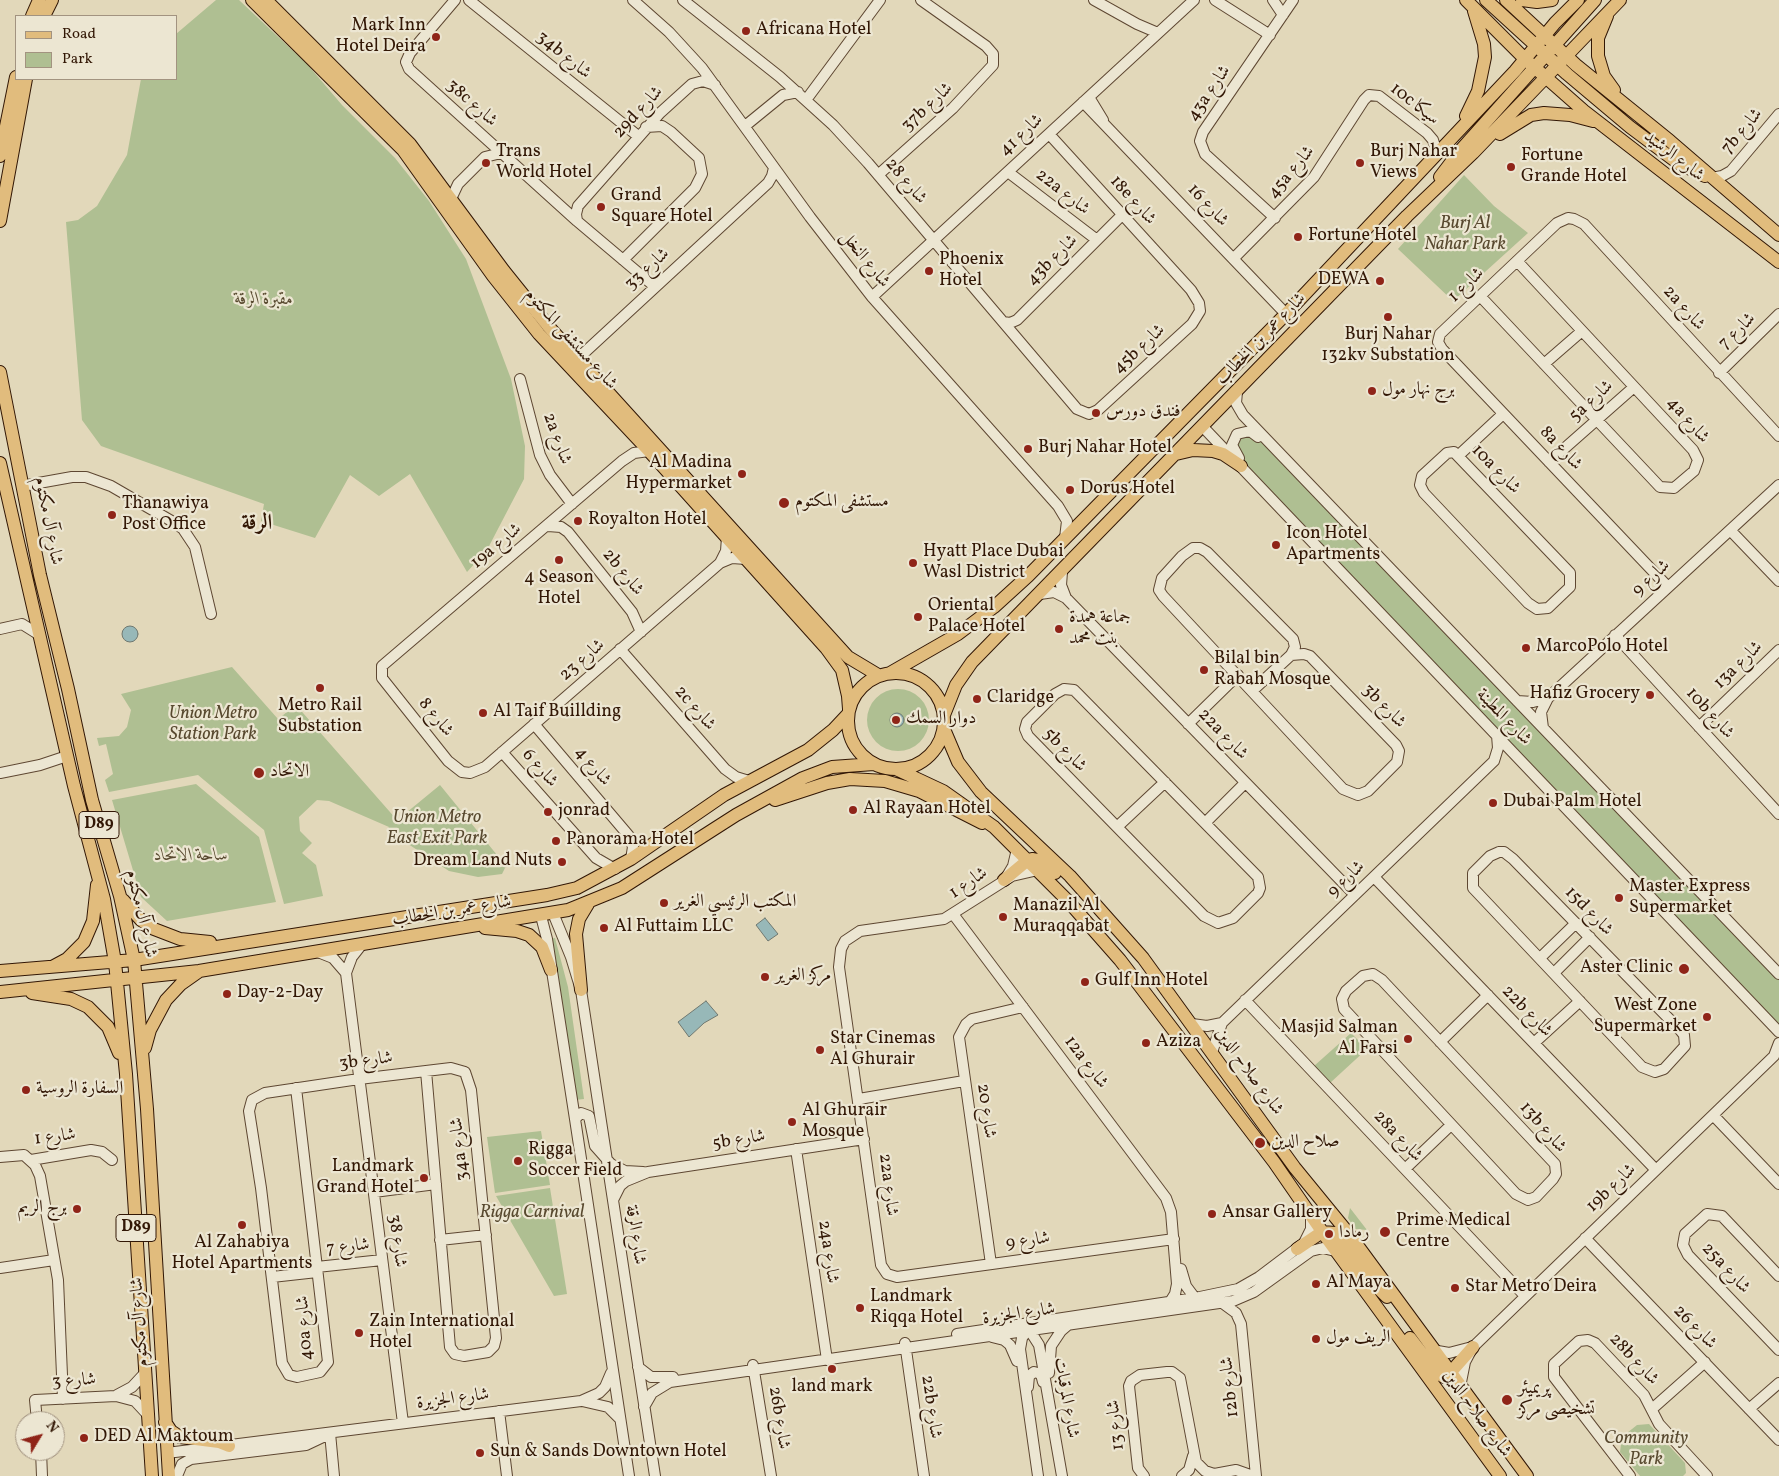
<!DOCTYPE html>
<html>
<head>
<meta charset="utf-8">
<style>
	body { margin:0 }
	#map { position:relative; width:1779px; height:1476px; overflow:hidden; background:#e2d8ba; font-family:Vollkorn,serif }
	canvas { display:block }
	.legend { position:absolute; left:15px; top:15px; width:162px; height:65px; box-sizing:border-box; background:#ece6d2; border:1px solid #a29380; margin:0; padding:6px 9px; list-style:none; font-size:15px; color:#321705 }
	.legend li { display:flex; align-items:center; gap:10px; height:25px }
	.legend b { width:25px; border:1px solid #a29380 }
	.north { position:absolute; left:15px; top:1411px; width:50px; height:50px; box-sizing:border-box; background:#ece6d2; border:1px solid #a29380; border-radius:50%; rotate:53deg; font-size:14px; font-weight:700; line-height:20px; text-align:center; color:#321705 }
	.north::after { content:''; display:block; margin:auto; width:18px; height:22px; background:#8f2418; clip-path:polygon(50% 0,100% 100%,50% 72%,0 100%) }
</style>
</head>
<body>
<div id="map">
<canvas width="1779" height="1476"></canvas>
<ul class="legend">
<li><b style="height:6px;background:#e1bc7d"></b>Road</li>
<li><b style="height:14px;background:#afbf92"></b>Park</li>
</ul>
<div class="north">N</div>
</div>
<script>
const c = document.querySelector('canvas').getContext('2d');
c.lineJoin = 'round';
function fill(path, color) {
  c.fillStyle = color;
  c.fill(path, 'evenodd');
}
function shape(rows) {
  const path = new Path2D();
  for (const r of rows) {
    if (r.length === 3) {
      path.moveTo(r[0] + r[2], r[1]);
      path.arc(r[0], r[1], r[2], 0, 2 * Math.PI);
      continue;
    }
    path.moveTo(r[0], r[1]);
    for (let i = 2; i < r.length; i += 2) path.lineTo(r[i], r[i + 1]);
  }
  return path;
}
function strokePath(path, color, width, dash) {
  c.strokeStyle = color;
  c.lineWidth = width;
  c.lineCap = dash ? 'butt' : 'round';
  c.setLineDash(dash || []);
  c.stroke(path);
}
function label(font, color, halo, rows, align = 'center') {
  c.font = font + ' Vollkorn,Amiri,serif';
  c.lineWidth = 4.5;
  c.setLineDash([]);
  c.textBaseline = 'middle';
  c.strokeStyle = halo;
  c.fillStyle = color;
  for (const [text, x, y, turn = 0] of rows) {
    c.save();
    c.translate(x, y);
    c.rotate((+turn || 0) * Math.PI / 180);
    c.textAlign = isNaN(turn) ? turn : align;
    if (halo) c.strokeText(text, 0, 0);
    c.fillText(text, 0, 0);
    c.restore();
  }
}
fill(shape([
	[216,0,239,0,307,64,342,105,395,158,429,201,466,259,511,379,525,446,524,479,487,550,467,572,410,474,379,496,350,475,315,538,261,521,264,504,101,446,82,420,66,222,78,220,97,206,127,155,141,79,176,79,176,34],
	[1464,175,1494,206,1528,233,1453,301,1398,249],
	[1249,427,1779,978,1779,1027,1224,450],
	[232,667,278,719,296,705,397,820,395,822,440,785,506,866,502,874,478,877,449,871,387,830,389,827,329,801,317,800,299,817,300,831,312,843,302,853,316,865,323,896,284,904,264,830,198,775,109,792,105,780,113,774,106,744,99,746,97,738,119,736,127,727,131,710,121,694],
	[898,720,31],
	[196,784,259,837,276,902,167,921,141,897,112,800],
	[555,938,568,987,584,1099,575,1100,550,939],
	[1351,1033,1367,1049,1330,1083,1314,1066],
	[541,1131,550,1185,495,1193,487,1137],
	[550,1188,567,1294,554,1296,496,1196],
	[1350,1208,1367,1230,1355,1229,1348,1218],
	[1649,1424,1685,1463,1686,1473,1683,1476,1640,1476,1620,1452,1622,1437,1637,1425]
]), '#afbf92');
const water = shape([
	[130,634,8],
	[897,720,7],
	[765,918,778,934,768,941,756,925,765,918],
	[706,1001,718,1015,704,1023,689,1037,678,1022,706,1001]
]);
fill(water, '#97b8b8');
strokePath(water, '#6f7870', 1);
const minor = shape([
	[455,0,410,53,406,62,409,69,577,221,654,286],
	[469,0,638,136],
	[633,0,669,32,702,68,810,217,872,297,1058,506,1067,521,1065,538],
	[683,0,780,77,833,125,868,163,1077,409,1089,414,1098,410,1192,324,1200,311,1199,303,1191,290,1049,134],
	[1094,0,1137,24,1158,33],
	[1215,0,1270,35],
	[1273,0,1283,15],
	[1089,97,1103,120],
	[806,100,880,0],
	[1083,102,1286,314],
	[745,126,783,95,798,92],
	[1008,172,1097,240],
	[878,175,953,108,993,65,993,54,986,46,921,0],
	[1712,178,1722,176,1731,171,1779,114],
	[451,199,458,184,485,157,501,153],
	[1275,218,1205,154,1200,141,1203,132,1293,0],
	[577,221,576,214,578,206,660,113,692,84,703,81,715,85],
	[1234,258,1314,177,1364,100,1369,95,1379,96,1427,133,1433,140,1437,153],
	[623,260,695,188,702,174,699,158,671,132,662,126,646,127],
	[1480,296,1660,487,1674,488,1694,471,1698,460,1693,450,1517,261],
	[872,297,1194,0],
	[1003,322,1010,323,1017,320,1123,214],
	[572,364,768,183,772,176,774,168],
	[1544,364,1582,331],
	[1719,373,1779,314],
	[520,379,540,455,550,475,572,504],
	[1237,392,1236,403,1243,415,1779,974],
	[1203,427,1779,1032],
	[649,451,634,453,622,461,382,666,382,678,448,761,462,772,470,773,485,767,720,563,732,558,746,559],
	[1454,452,1570,573,1570,587,1548,608,1537,609,1528,603,1424,493,1420,485,1422,476,1447,453,1454,452],
	[1459,455,1503,414],
	[1239,458,1232,445,1237,434,1250,431,1258,437],
	[1549,462,1634,387],
	[22,486,72,477,86,477,111,486,175,523,183,529,195,547,211,614],
	[548,526,561,527,568,532,632,612,641,632],
	[1730,530,1779,581],
	[720,563,726,551,727,537],
	[1062,572,1061,585,1066,598],
	[1668,587,1442,349,1438,342,1440,334,1557,223,1568,218,1574,219,1584,224,1779,436],
	[1040,594,1054,592,1066,598,1355,895],
	[0,629,22,624,38,634],
	[1615,635,1779,814],
	[620,649,725,769,736,777,749,781],
	[1064,689,1074,690,1078,694,1258,877,1260,888,1258,893,1233,918,1218,923,1204,916,1028,736,1025,729,1027,722,1055,694,1064,689],
	[1252,691,1291,655,1295,647,1293,639,1207,552,1200,548,1193,548,1182,556,1162,578,1159,590,1163,596,1343,789,1358,795,1368,791,1397,762,1399,751,1396,745,1310,656,1304,654,1291,655],
	[1517,701,1533,702,1548,698],
	[534,724,629,836,633,847,631,859],
	[1188,724,1238,675],
	[1699,727,1779,650],
	[1543,728,1541,712,1548,698,1779,485],
	[502,752,596,858,615,869],
	[0,773,40,765,67,756],
	[1205,823,1245,783],
	[1117,827,1165,782],
	[1499,852,1504,852,1513,859,1680,1030,1684,1035,1685,1046,1664,1069,1655,1072,1642,1067,1473,888,1473,873,1490,856,1499,852],
	[1038,870,1012,876,944,919,860,931,845,941,841,949,839,967,881,1265,887,1274,897,1277,1174,1239],
	[1007,876,1013,866,1017,849],
	[1374,877,1656,1170],
	[553,913,571,957,581,990,655,1476],
	[953,914,1166,1198,1171,1212,1177,1284,1175,1294,1170,1302],
	[541,916,547,939,575,1119,629,1476],
	[363,943,352,957,346,973,403,1423],
	[318,952,333,958,346,973],
	[1540,958,1576,923],
	[1554,973,1590,937],
	[1373,974,1382,980,1555,1164,1556,1174,1553,1179,1536,1197,1528,1200,1516,1194,1344,1009,1342,999,1346,991,1363,976,1373,974],
	[1245,1000,1525,1296],
	[1192,1024,1207,1026,1222,1023],
	[1440,1042,1488,995],
	[1534,1043,1580,1001],
	[1212,1052,1222,1023,1494,761,1498,748,1497,735],
	[296,1088,328,1362,320,1372,297,1377,289,1375,282,1363,261,1188,249,1111,252,1100,265,1093,359,1079,451,1068,465,1072,471,1090,496,1338,494,1346,488,1352,464,1356,455,1354,450,1347,426,1071],
	[859,1099,964,1081],
	[1713,1115,1779,1184],
	[575,1119,581,1113,589,1116,595,1146,611,1164,625,1171,643,1172],
	[796,1149,827,1360],
	[0,1157,24,1155,35,1165,40,1176,58,1280,63,1399],
	[31,1160,91,1150,102,1152,112,1160],
	[1405,1169,1451,1125],
	[374,1192,436,1184],
	[613,1200,620,1186,626,1181,648,1172,864,1139],
	[1585,1238,1779,1440],
	[440,1240,486,1235],
	[991,1264,959,1037,966,1024,972,1019,1023,1007],
	[317,1267,382,1260],
	[0,1268,54,1260],
	[1181,1269,1186,1286,1195,1298],
	[1779,1276,1722,1216,1707,1214,1685,1234,1683,1245,1688,1255,1779,1350],
	[272,1277,317,1272],
	[1221,1302,1236,1313,1241,1324,1256,1476],
	[1029,1328,1022,1338,1020,1349,1038,1476],
	[1023,1329,1032,1334,1039,1345,1062,1476],
	[957,1334,1195,1298,1238,1289,1259,1277,1304,1243,1311,1229,1311,1216],
	[992,1337,1004,1340,1010,1345,1017,1361],
	[905,1343,924,1476],
	[1432,1350,1449,1353,1472,1347],
	[753,1365,771,1476],
	[638,1367,651,1377,673,1377],
	[1049,1373,1051,1346,1061,1331,1068,1325],
	[1028,1387,1029,1376,1034,1372,1041,1374,1043,1382],
	[1460,1387,1465,1362,1473,1347,1774,1056,1779,1043],
	[117,1395,132,1387,145,1373],
	[582,1401,608,1407,619,1418],
	[644,1407,652,1393,670,1382,1233,1301,1254,1292,1311,1251,1323,1248,1335,1251],
	[1652,1409,1705,1362],
	[1749,1409,1779,1383],
	[499,1411,507,1476],
	[37,1421,35,1400,116,1396,135,1401,148,1415],
	[330,1433,334,1476],
	[41,1451,42,1476],
	[167,1453,581,1401,599,1393,605,1387,611,1373],
	[1209,1475,1236,1470,1253,1476],
	[177,1476,182,1464,191,1459,306,1445,325,1436],
	[1144,1476,1138,1468,1129,1386,1131,1381,1140,1375,1167,1372,1172,1372,1180,1378,1196,1462,1205,1471,1214,1474],
	[1182,1476,1189,1470,1193,1456],
	[1630,1476,1554,1377,1554,1364,1579,1341,1588,1340,1595,1343,1644,1395,1659,1424,1707,1476]
]);
const major = shape([
	[252,0,403,150,493,276,539,334,649,451,826,648,842,670,848,696,849,709],
	[266,0,410,144,504,271,549,327,848,657,878,675],
	[1466,0,1525,59,1584,111,1779,262],
	[1486,0,1567,74,1630,127,1678,163,1705,176],
	[1506,0,1576,65,1670,141,1779,235],
	[1522,0,1537,2,1552,0],
	[32,16,39,0],
	[44,16,52,0],
	[1607,16,1598,38,1598,56,1604,76,1614,90],
	[1466,116,1478,91,1485,57,1484,44,1474,11],
	[1500,134,1531,115,1544,113,1570,115,1593,121],
	[0,156,16,77],
	[1440,177,1459,152,1595,0],
	[0,221,26,79],
	[0,372,40,575,68,689,92,800,120,896,134,960,147,1109,169,1476],
	[1176,454,1193,450,1213,451,1223,454,1241,466],
	[0,463,74,786,104,899,115,962,126,1074,152,1476],
	[896,721,48],
	[890,673,958,634,994,607,1028,576,1286,314,1515,71,1555,23,1578,0],
	[944,715,956,685,972,662,1407,216,1473,153,1620,0],
	[944,729,958,762,981,792,1070,876,1143,958,1295,1168,1349,1234,1527,1476],
	[896,769,943,791,994,827,1068,901,1120,960,1274,1162,1328,1240,1500,1476],
	[775,800,827,783,850,779,885,781,919,791,982,823],
	[1004,880,1028,860,1032,859,1043,861,1055,873],
	[123,900,141,920,154,929,180,939,210,942],
	[485,928,517,931,529,935,542,947,551,970],
	[54,966,67,959,84,942,93,921,97,885],
	[0,971,134,960,547,895,577,888,631,859,724,795,808,750,833,730,848,714],
	[581,990,576,934,579,919,588,904],
	[0,992,199,971,568,910,622,888,736,815,803,778,832,767,874,764],
	[32,993,71,999,88,1007,108,1027,119,1053],
	[145,1048,150,1030,166,1000,181,984,198,972],
	[1297,1249,1322,1232,1335,1233,1377,1287,1387,1297],
	[1410,1338,1437,1373,1444,1377,1450,1373,1473,1347],
	[165,1422,171,1431,180,1437,219,1442,229,1446]
]);
strokePath(minor, '#5e4732', 12);
strokePath(major, '#321705', 14);
strokePath(minor, '#ece6d2', 10);
strokePath(major, '#e1bc7d', 12);
for (const [x, y, r, color] of [
	[746,31,5,"#8f2418"],
	[436,37,5,"#8f2418"],
	[486,163,5,"#8f2418"],
	[1360,163,5,"#8f2418"],
	[1511,167,5,"#8f2418"],
	[601,207,5,"#8f2418"],
	[1298,237,5,"#8f2418"],
	[929,271,5,"#8f2418"],
	[1380,281,5,"#8f2418"],
	[1388,317,5,"#8f2418"],
	[1372,391,5,"#8f2418"],
	[1096,413,5,"#8f2418"],
	[1028,449,5,"#8f2418"],
	[742,474,5,"#8f2418"],
	[1070,490,5,"#8f2418"],
	[784,503,6,"#8f2418"],
	[112,515,5,"#8f2418"],
	[578,521,5,"#8f2418"],
	[1276,545,5,"#8f2418"],
	[559,560,5,"#8f2418"],
	[913,563,5,"#8f2418"],
	[918,617,5,"#8f2418"],
	[1059,629,5,"#8f2418"],
	[1526,648,5,"#8f2418"],
	[1204,670,5,"#8f2418"],
	[320,688,5,"#8f2418"],
	[1650,695,5,"#8f2418"],
	[977,699,5,"#8f2418"],
	[483,713,5,"#8f2418"],
	[896,720,5,"#8f2418"],
	[259,773,6,"#8f2418"],
	[1493,803,5,"#8f2418"],
	[853,810,5,"#8f2418"],
	[548,812,5,"#8f2418"],
	[556,841,5,"#8f2418"],
	[562,862,5,"#8f2418"],
	[1619,898,5,"#8f2418"],
	[664,903,5,"#8f2418"],
	[1003,917,5,"#8f2418"],
	[604,928,5,"#8f2418"],
	[1684,969,6,"#8f2418"],
	[765,977,5,"#8f2418"],
	[1085,982,5,"#8f2418"],
	[227,994,5,"#8f2418"],
	[1707,1017,5,"#8f2418"],
	[1408,1039,5,"#8f2418"],
	[1146,1043,5,"#8f2418"],
	[820,1050,5,"#8f2418"],
	[26,1090,5,"#8f2418"],
	[792,1122,5,"#8f2418"],
	[1260,1143,6,"#8f2418"],
	[518,1161,5,"#8f2418"],
	[424,1178,5,"#8f2418"],
	[77,1209,5,"#8f2418"],
	[1212,1214,5,"#8f2418"],
	[242,1225,5,"#8f2418"],
	[1385,1232,6,"#8f2418"],
	[1329,1234,5,"#8f2418"],
	[1316,1284,5,"#8f2418"],
	[1455,1288,5,"#8f2418"],
	[860,1308,5,"#8f2418"],
	[359,1333,5,"#8f2418"],
	[1316,1339,5,"#8f2418"],
	[832,1369,5,"#8f2418"],
	[1507,1400,6,"#8f2418"],
	[84,1438,5,"#8f2418"],
	[480,1453,5,"#8f2418"]
]) {
  const dot = new Path2D();
  dot.arc(x, y, r, 0, 2 * Math.PI);
  c.fillStyle = color;
  c.fill(dot);
  strokePath(dot, '#ece6d2', 2);
}
for (const [x, y, w] of [
	[99,825,40],
	[136,1228,40]
]) {
  const box = new Path2D();
  box.roundRect(x - w / 2, y - 13.5, w, 27, 4);
  c.fillStyle = '#ece6d2';
  c.fill(box);
  strokePath(box, '#321705', 1);
}
label('bold 16px', '#321705', null, [
	["D89",99,825],
	["D89",136,1228]
]);
label('18px', '#321705', '#ece6d2', [
	["Mark Inn",426,27,"right"],
	["Hotel Deira",426,48,"right"],
	["Africana Hotel",756,31],
	["Trans",496,153],
	["World Hotel",496,174],
	["Burj Nahar",1370,153],
	["Views",1370,174],
	["Fortune",1521,157],
	["Grande Hotel",1521,178],
	["Grand",611,197],
	["Square Hotel",611,218],
	["Fortune Hotel",1308,237],
	["Phoenix",939,261],
	["Hotel",939,282],
	["DEWA",1370,281,"right"],
	["Burj Nahar",1388,336,"center"],
	["132kv Substation",1388,357,"center"],
	["برج نهار مول",1382,391],
	["فندق دورس",1106,413],
	["Burj Nahar Hotel",1038,449],
	["Al Madina",732,464,"right"],
	["Hypermarket",732,485,"right"],
	["Dorus Hotel",1080,490],
	["مستشفى المكتوم",795,503],
	["Thanawiya",122,505],
	["Post Office",122,526],
	["Royalton Hotel",588,521],
	["Icon Hotel",1286,535],
	["Apartments",1286,556],
	["Hyatt Place Dubai",923,553],
	["Wasl District",923,574],
	["4 Season",559,579,"center"],
	["Hotel",559,600,"center"],
	["Oriental",928,607],
	["Palace Hotel",928,628],
	["جماعة همدة",1069,619],
	["بنت محمد",1069,640],
	["MarcoPolo Hotel",1536,648],
	["Bilal bin",1214,660],
	["Rabah Mosque",1214,681],
	["Hafiz Grocery",1640,695,"right"],
	["Claridge",987,699],
	["Metro Rail",320,707,"center"],
	["Substation",320,728,"center"],
	["Al Taif Buillding",493,713],
	["دوار السمك",906,720],
	["الاتحاد",270,773],
	["Dubai Palm Hotel",1503,803],
	["Al Rayaan Hotel",863,810],
	["jonrad",558,812],
	["Panorama Hotel",566,841],
	["Dream Land Nuts",552,862,"right"],
	["Master Express",1629,888],
	["Supermarket",1629,909],
	["المكتب الرئيسي الغرير",674,903],
	["Manazil Al",1013,907],
	["Muraqqabat",1013,928],
	["Al Futtaim LLC",614,928],
	["Aster Clinic",1673,969,"right"],
	["مركز الغرير",775,977],
	["Gulf Inn Hotel",1095,982],
	["Day-2-Day",237,994],
	["West Zone",1697,1007,"right"],
	["Supermarket",1697,1028,"right"],
	["Masjid Salman",1398,1029,"right"],
	["Al Farsi",1398,1050,"right"],
	["Star Cinemas",830,1040],
	["Al Ghurair",830,1061],
	["Aziza",1156,1043],
	["السفارة الروسية",36,1090],
	["Al Ghurair",802,1112],
	["Mosque",802,1133],
	["صلاح الدين",1271,1143],
	["Rigga",528,1151],
	["Soccer Field",528,1172],
	["Landmark",414,1168,"right"],
	["Grand Hotel",414,1189,"right"],
	["برج الريم",67,1209,"right"],
	["Ansar Gallery",1222,1214],
	["Prime Medical",1396,1222],
	["Centre",1396,1243],
	["رمادا",1339,1234],
	["Al Zahabiya",242,1244,"center"],
	["Hotel Apartments",242,1265,"center"],
	["Al Maya",1326,1284],
	["Star Metro Deira",1465,1288],
	["Landmark",870,1298],
	["Riqqa Hotel",870,1319],
	["Zain International",369,1323],
	["Hotel",369,1344],
	["الريف مول",1326,1339],
	["land mark",832,1388,"center"],
	["پریمیئر",1518,1390],
	["تشخیصی مرکز",1518,1411],
	["DED Al Maktoum",94,1438],
	["Sun & Sands Downtown Hotel",490,1453]
], 'left');
label('18px', '#321705', '#ece6d2', [
	["34b شارع",563,56,39],
	["43a شارع",1210,94,-56],
	["38c شارع",471,104,42],
	["10c سيكا",1414,105,38],
	["37b شارع",928,108,-43],
	["29d شارع",639,113,-47],
	["7b شارع",1743,132,-50],
	["شارع 41",1022,136,-43],
	["شارع الرشيد",1673,157,38],
	["45a شارع",1292,173,-50],
	["شارع 28",905,182,50],
	["22a شارع",1062,193,38],
	["18e شارع",1132,201,48],
	["شارع 16",1207,206,47],
	["شارع النخل",864,260,51],
	["43b شارع",1053,261,-45],
	["شارع 33",648,270,-42],
	["شارع 1",1467,286,-43],
	["2a شارع",1683,309,48],
	["شارع 7",1738,332,-44],
	["شارع مستشفى المكتوم",570,340,48],
	["شارع عمر بن الخطاب",1262,340,-46],
	["45b شارع",1140,350,-43],
	["5a شارع",1592,402,-42],
	["4a شارع",1687,421,49],
	["2a شارع",556,439,70],
	["8a شارع",1560,449,47],
	["10a شارع",1495,470,46],
	["شارع آل مكتوم",47,521,79],
	["19a شارع",497,547,-40],
	["2b شارع",622,573,51],
	["شارع 9",1652,579,-43],
	["شارع 23",583,661,-41],
	["13a شارع",1739,666,-44],
	["3b شارع",1383,707,46],
	["2c شارع",694,709,49],
	["10b شارع",1709,714,48],
	["شارع 8",435,718,51],
	["شارع المطينة",1503,718,46],
	["22a شارع",1222,735,46],
	["5b شارع",1064,751,46],
	["شارع 4",592,767,50],
	["شارع 6",539,769,49],
	["شارع 9",1347,880,-44],
	["شارع 1",969,884,-34],
	["شارع عمر بن الخطاب",452,912,-9],
	["15d شارع",1588,912,46],
	["شارع آل مكتوم",140,914,77],
	["22b شارع",1526,1012,46],
	["3b شارع",366,1062,-7],
	["12a شارع",1085,1063,53],
	["شارع صلاح الدين",1248,1072,54],
	["شارع 20",985,1111,82],
	["13b شارع",1542,1128,49],
	["28a شارع",1397,1137,47],
	["شارع 1",55,1138,-7],
	["5b شارع",739,1141,-9],
	["34a شارع",461,1149,-96],
	["22a شارع",887,1185,83],
	["19b شارع",1612,1189,-44],
	["شارع الرقة",634,1235,81],
	["شارع 38",396,1241,83],
	["شارع 9",1028,1242,-8],
	["شارع 7",348,1248,-6],
	["24a شارع",827,1252,82],
	["25a شارع",1725,1269,47],
	["شارع الجزيرة",1019,1315,-8],
	["شارع آل مكتوم",141,1322,-94],
	["40a شارع",306,1328,-94],
	["شارع 26",1694,1328,46],
	["28b شارع",1633,1360,47],
	["شارع 3",74,1382,-4],
	["12b شارع",1231,1387,-96],
	["شارع المرقبات",1065,1398,80],
	["شارع الجزيرة",453,1400,-7],
	["22b شارع",930,1407,82],
	["شارع صلاح الدين",1476,1414,54],
	["26b شارع",778,1418,81],
	["شارع 13",1117,1425,-96]
]);
label('italic 18px', '#58492f', '#ece6d2', [
	["Burj Al",1465,225],
	["Nahar Park",1465,246],
	["مقبرة الرقة",264,301],
	["Union Metro",213,715],
	["Station Park",213,736],
	["Union Metro",437,819],
	["East Exit Park",437,840],
	["ساحة الاتحاد",191,857],
	["Rigga Carnival",532,1214],
	["Community",1646,1440],
	["Park",1646,1461]
]);
label('bold 22px', '#321705', '#ece6d2', [
	["الرقة",257,525]
]);
</script>
</body>
</html>
